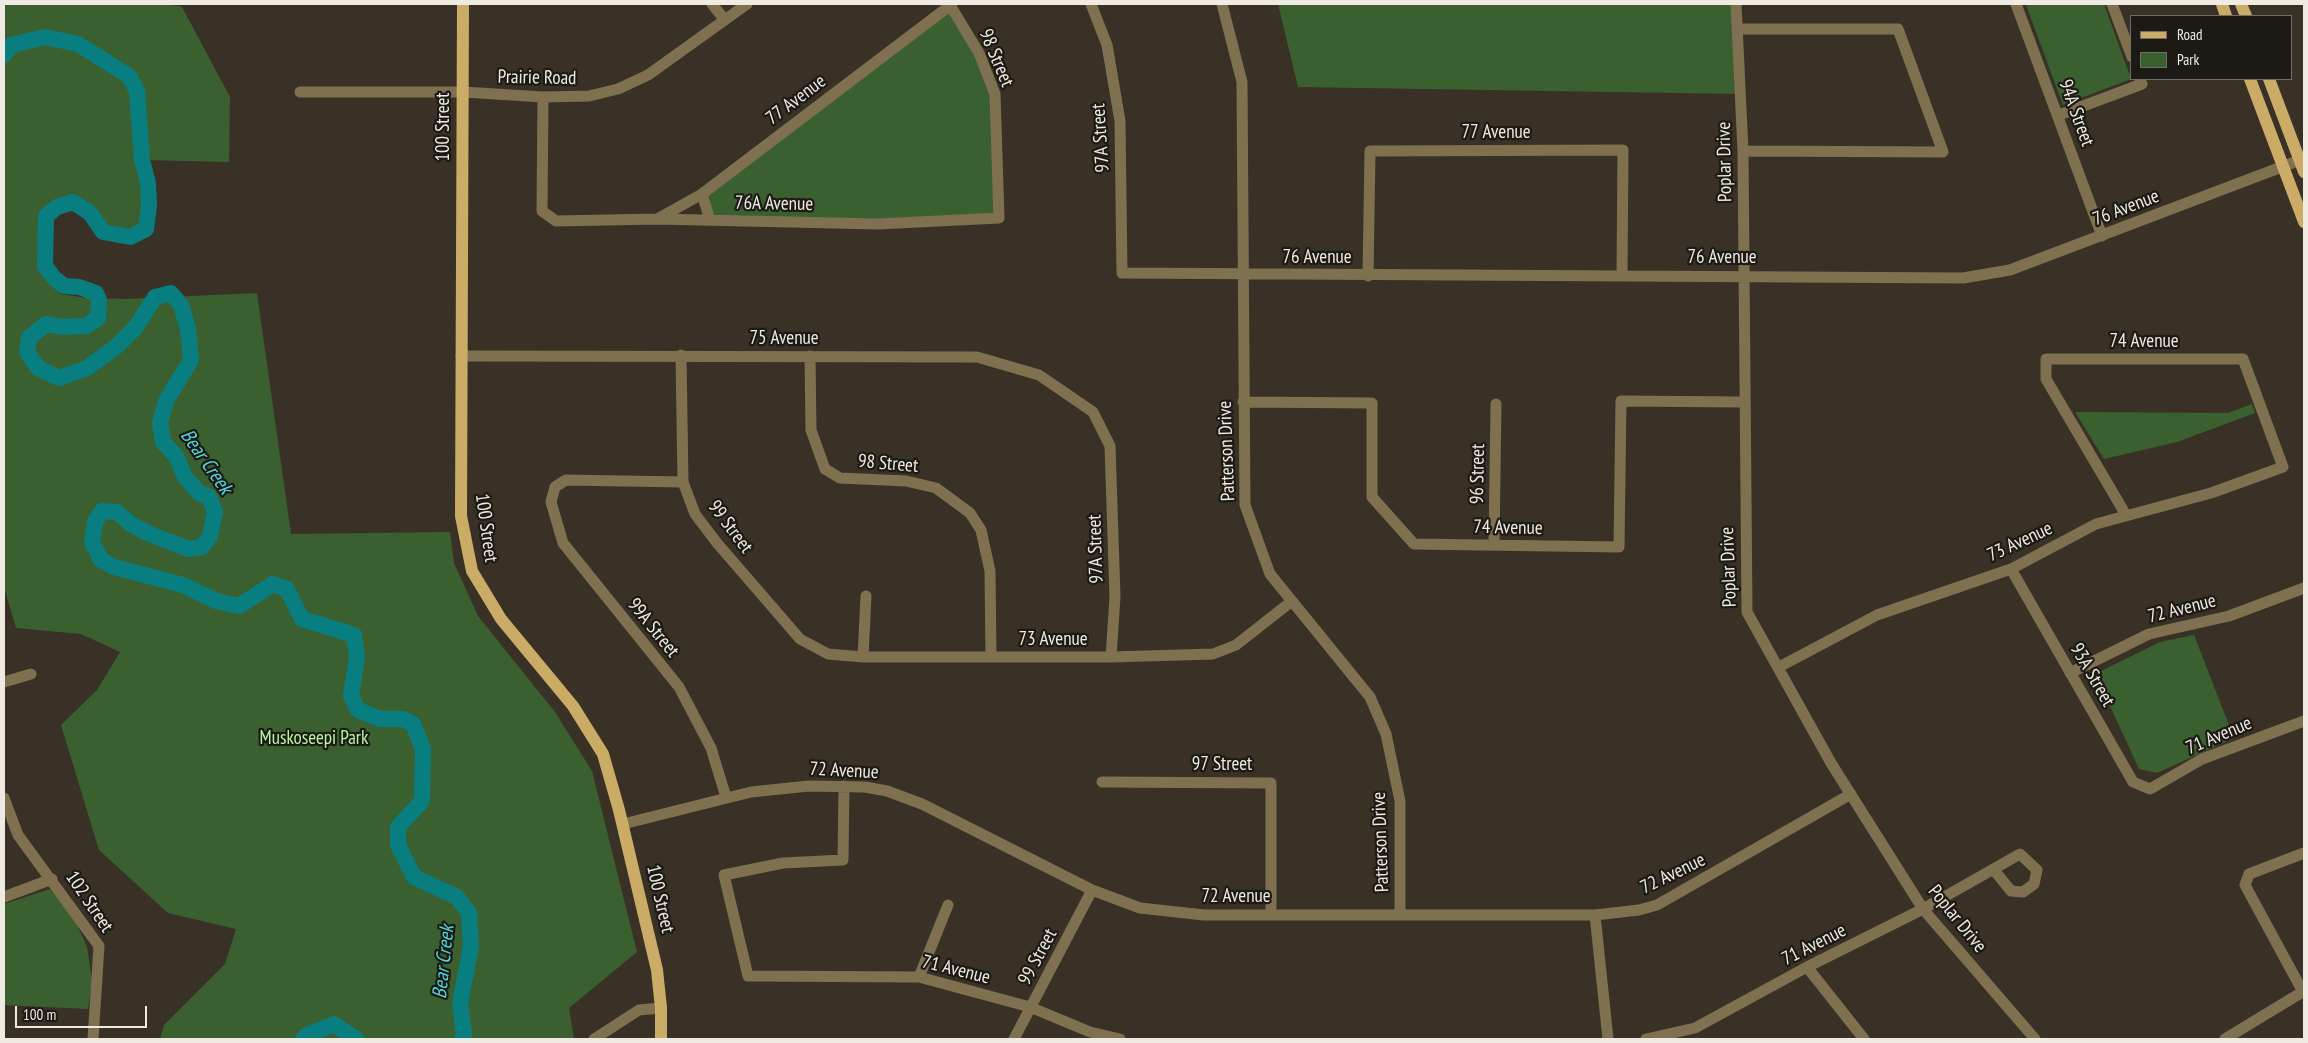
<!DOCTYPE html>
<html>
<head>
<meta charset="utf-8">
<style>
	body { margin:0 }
	#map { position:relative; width:2308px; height:1043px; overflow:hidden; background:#393126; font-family:"PT Sans Narrow",sans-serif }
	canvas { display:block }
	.frame { position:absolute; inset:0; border:5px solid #efeae2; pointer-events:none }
	.legend { position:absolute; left:2130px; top:15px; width:162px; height:65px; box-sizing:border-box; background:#1d1a15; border:1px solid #716d67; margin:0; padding:6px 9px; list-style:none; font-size:15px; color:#efeae2 }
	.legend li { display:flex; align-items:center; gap:10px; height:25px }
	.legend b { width:25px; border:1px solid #716d67 }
	.scale { position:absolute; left:15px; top:1006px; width:132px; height:22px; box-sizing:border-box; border:2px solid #efeae2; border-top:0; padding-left:6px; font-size:15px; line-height:18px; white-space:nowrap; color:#efeae2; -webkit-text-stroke:4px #1d1a15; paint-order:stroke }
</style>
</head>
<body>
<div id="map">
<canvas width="2308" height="1043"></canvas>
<div class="frame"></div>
<ul class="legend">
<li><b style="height:6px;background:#cbac67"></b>Road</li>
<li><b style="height:14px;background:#3b6030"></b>Park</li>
</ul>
<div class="scale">100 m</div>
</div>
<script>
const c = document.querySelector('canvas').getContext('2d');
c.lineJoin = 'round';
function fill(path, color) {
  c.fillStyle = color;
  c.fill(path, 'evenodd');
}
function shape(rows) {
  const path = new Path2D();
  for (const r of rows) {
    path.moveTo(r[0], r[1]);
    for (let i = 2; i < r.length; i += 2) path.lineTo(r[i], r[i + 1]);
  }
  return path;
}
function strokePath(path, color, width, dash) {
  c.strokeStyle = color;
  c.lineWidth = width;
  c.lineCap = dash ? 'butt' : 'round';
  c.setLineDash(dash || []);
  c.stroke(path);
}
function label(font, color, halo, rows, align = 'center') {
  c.font = font + ' "PT Sans Narrow",sans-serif';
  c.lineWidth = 4.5;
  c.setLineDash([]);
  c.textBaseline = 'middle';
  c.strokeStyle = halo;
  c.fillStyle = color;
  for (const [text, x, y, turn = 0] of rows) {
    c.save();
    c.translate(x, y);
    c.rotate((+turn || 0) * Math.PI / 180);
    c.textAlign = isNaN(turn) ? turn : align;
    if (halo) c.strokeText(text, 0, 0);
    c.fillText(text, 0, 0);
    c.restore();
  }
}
fill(shape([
	[4,4,168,4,182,7,230,97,229,162,143,160,148,183,149,206,146,229,130,237,103,232,90,213,73,202,57,207,46,216,46,266,54,278,60,294,87,298,127,299,257,293,291,534,450,532,454,563,478,616,555,712,592,771,637,952,569,1008,574,1039,160,1039,164,1025,225,964,236,929,168,913,99,850,61,725,97,690,120,652,81,634,16,628,4,587],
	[1278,4,1736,4,1741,94,1298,87],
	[2031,4,2104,4,2131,79,2063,105,2026,5],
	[950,5,995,94,999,218,710,220,702,194],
	[2252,404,2255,413,2177,442,2104,459,2075,412,2228,413],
	[2194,635,2234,738,2157,773,2139,769,2099,682,2101,671,2160,642],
	[50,889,74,918,87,947,92,981,88,1009,4,1005,4,904]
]), '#3b6030');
strokePath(shape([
	[4,55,11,45,45,37,78,44,129,76,137,91,142,160,148,183,149,206,146,229,130,237,103,232,90,213,73,202,57,207,46,216,45,266,54,278,64,286,79,287,96,293,99,300,98,318,86,326,62,327,46,324,29,338,27,352,38,368,59,378,87,368,117,346,136,327,155,297,171,293,181,305,188,329,191,360,166,401,160,423,163,442,176,456,185,477,199,493,209,497,215,512,210,536,202,547,189,549,152,535,132,525,117,512,102,511,95,522,92,542,101,560,114,567,183,585,216,601,239,606,273,584,287,589,302,619,354,635,357,657,351,696,358,710,380,719,403,719,413,724,423,749,422,801,398,827,398,845,414,877,457,897,469,913,471,946,460,1004,464,1034,462,1039],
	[303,1039,307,1035,334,1024,356,1039]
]), '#087e80', 16);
strokePath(shape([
	[712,4,725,20],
	[1091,4,1107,45,1120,121,1122,273,1963,278,2010,270,2300,160],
	[1222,4,1242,82,1245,505,1270,574,1370,697,1386,734,1400,801,1400,915],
	[1736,4,1743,151,1747,612,1831,763,1923,909,2035,1039],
	[2016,4,2102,236],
	[2112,4,2132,57],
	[1738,29,1898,29,1943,152,1743,151],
	[300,92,463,92,543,97,589,96,618,89,648,75,747,4],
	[543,97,542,211,556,221,657,219,878,224,999,218,995,94,979,53,950,5],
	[2059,115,2142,84,2140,79],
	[702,194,710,220],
	[659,218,702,194,952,4],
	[1368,276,1370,151,1623,150,1622,275],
	[681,355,683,482,695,514,717,543,800,639,828,654,863,657,1111,657,1213,654,1236,645,1292,601],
	[461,356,977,357,1039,375,1093,412,1110,446,1115,597,1111,657],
	[810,356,811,430,825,469,840,478,906,481,936,488,970,513,981,530,990,571,991,657],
	[1243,402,1372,403,1372,497,1414,544,1619,547,1621,401,1744,402],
	[683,482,566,480,555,487,551,502,563,543,679,687,711,748,726,797],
	[1494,545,1496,404],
	[2011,569,2133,782,2150,789,2202,759,2304,721],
	[863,657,866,596],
	[1779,667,1877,615,2011,569,2096,524,2211,493,2283,467,2243,359,2046,359,2046,379,2126,515],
	[2070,673,2149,634,2229,616,2304,588],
	[4,682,31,674],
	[1102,782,1271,783,1271,914],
	[844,786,843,860,783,863,724,875,748,976,919,977,1030,1007,1090,1032,1120,1039],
	[4,798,18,835,99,946,93,1039],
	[623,824,751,792,809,786,865,787,887,791,922,804,1092,890,1140,908,1204,915,1595,915,1639,910,1657,905,1851,794],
	[4,897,52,879],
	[1595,915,1608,1039],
	[1807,967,1864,1039],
	[919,977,948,905],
	[2303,992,2245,885,2249,874,2304,853],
	[594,1039,639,1010,661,1008],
	[1014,1039,1092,890],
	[1646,1039,1695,1028,1807,967,1923,909,2020,854,2037,870,2034,884,2023,892,2011,891,1994,870],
	[2225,1039,2304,991]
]), '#7f7050', 11);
strokePath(shape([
	[463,4,461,516,472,571,501,619,573,706,603,754,619,810,657,970,661,1008,661,1039],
	[2222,4,2226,16],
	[2241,4,2246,16],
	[2250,79,2304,222],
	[2269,79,2304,172]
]), '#cbac67', 12);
label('19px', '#efeae2', '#1d1a15', [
	["98 Street",996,58,67],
	["Prairie Road",537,78,1],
	["77 Avenue",796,100,-37],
	["94A Street",2076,113,70],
	["100 Street",444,127,-90],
	["77 Avenue",1496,133],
	["97A Street",1101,138,-94],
	["Poplar Drive",1725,162,-91],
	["76A Avenue",774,204,1],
	["76 Avenue",2126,208,-21],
	["76 Avenue",1317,258],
	["76 Avenue",1722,258],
	["75 Avenue",784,339],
	["74 Avenue",2144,342],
	["Patterson Drive",1227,451,-92],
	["98 Street",888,464,5],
	["96 Street",1478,474,-89],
	["99 Street",730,527,53],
	["100 Street",486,528,82],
	["74 Avenue",1508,528,1],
	["73 Avenue",2020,542,-25],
	["97A Street",1096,549,-92],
	["Poplar Drive",1729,567,-92],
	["72 Avenue",2182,609,-14],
	["99A Street",653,628,51],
	["73 Avenue",1053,640],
	["93A Street",2092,675,60],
	["71 Avenue",2219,736,-23],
	["97 Street",1222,765],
	["72 Avenue",844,771,3],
	["Patterson Drive",1381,842,-92],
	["72 Avenue",1673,874,-26],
	["72 Avenue",1236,897],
	["100 Street",660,899,77],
	["102 Street",89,902,56],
	["Poplar Drive",1957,919,51],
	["71 Avenue",1814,945,-27],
	["99 Street",1038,957,-62],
	["71 Avenue",956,970,14]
]);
label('19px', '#b2fa9d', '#1d1a15', [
	["Muskoseepi Park",314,739]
]);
label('italic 20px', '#52d6d9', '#1d1a15', [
	["Bear Creek",206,462,55],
	["Bear Creek",444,962,-84]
]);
</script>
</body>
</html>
